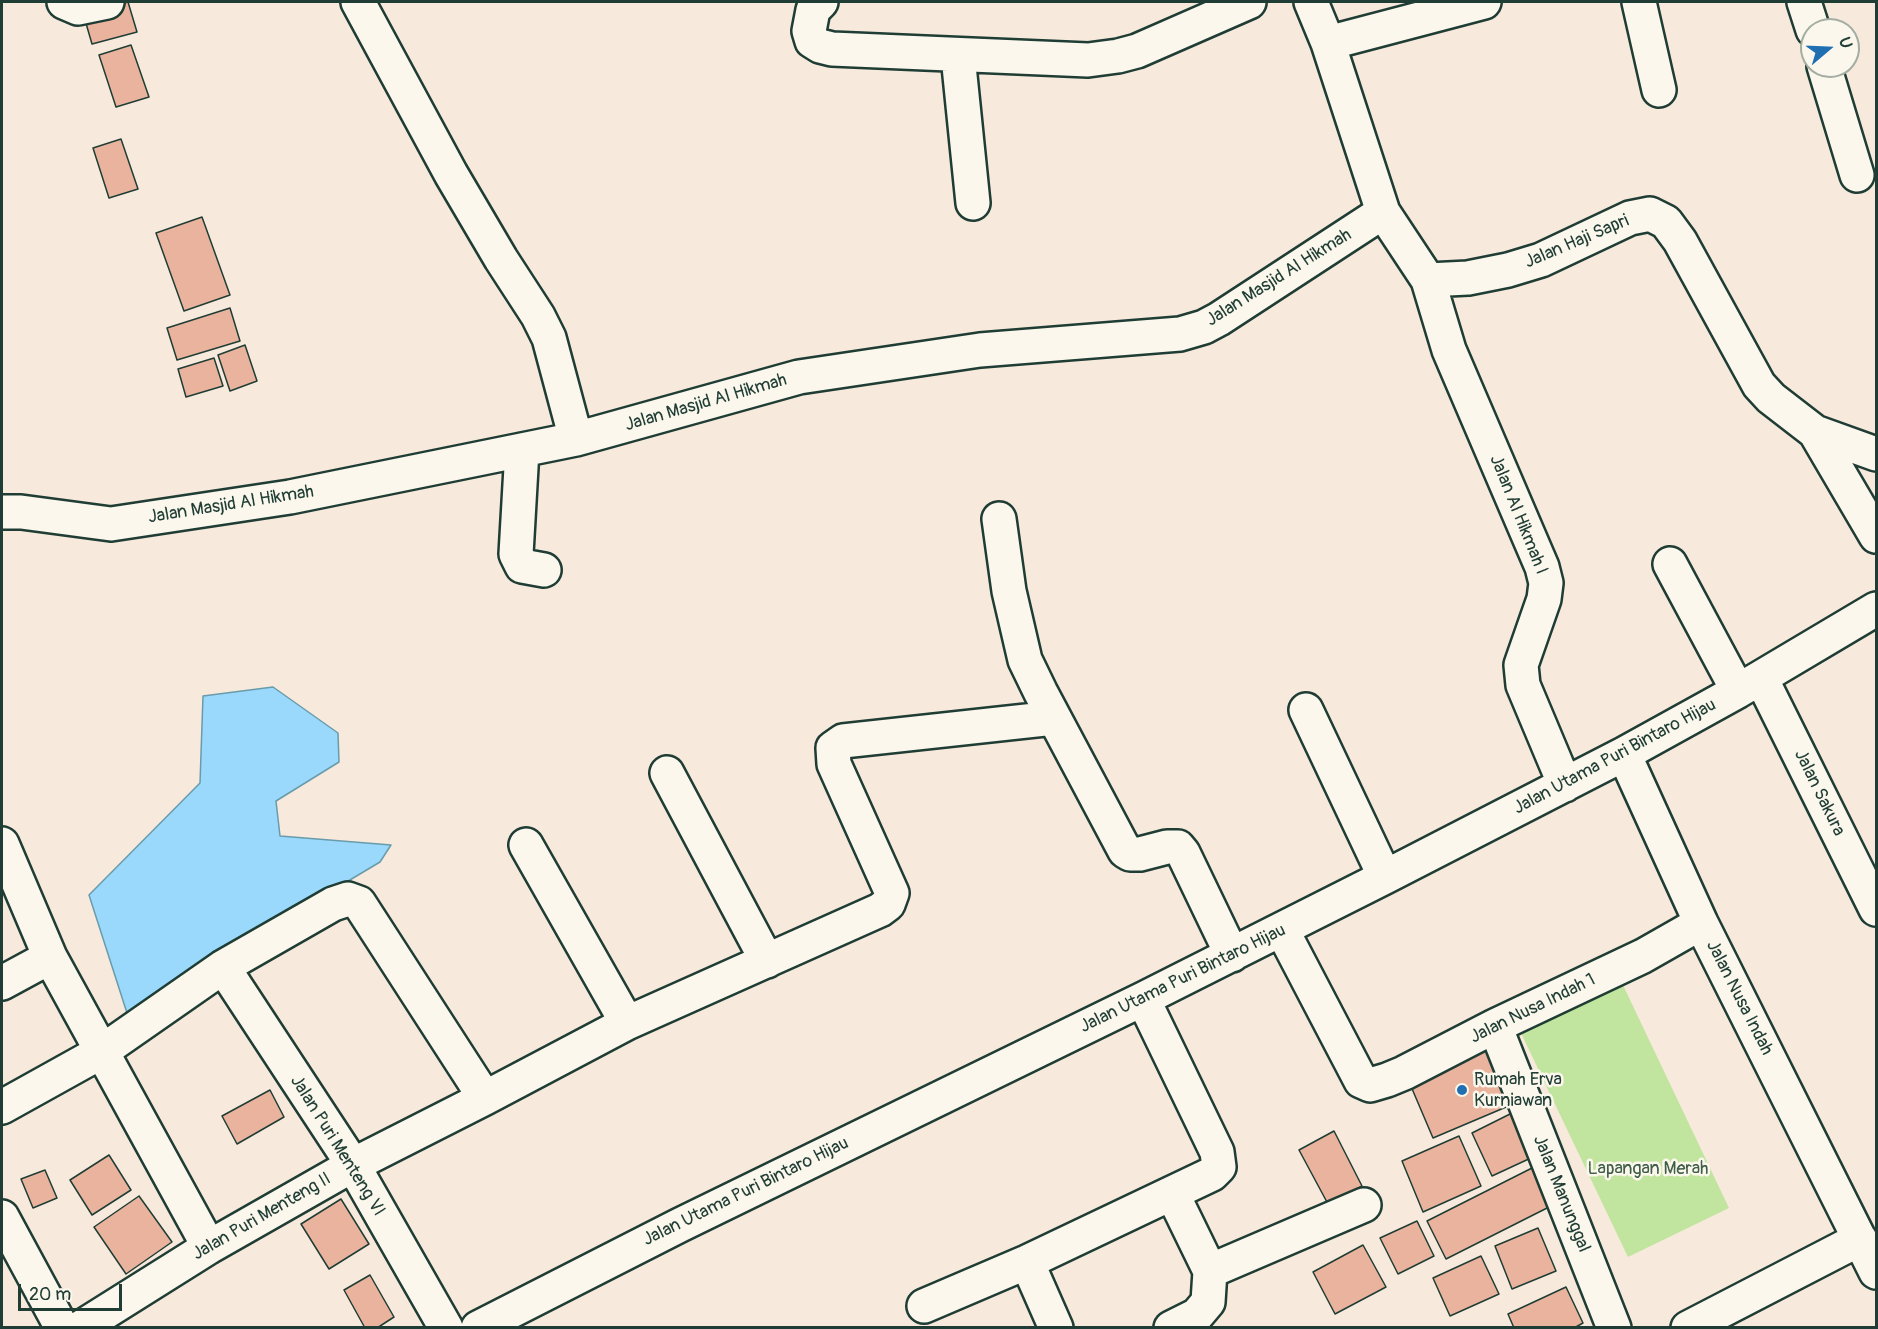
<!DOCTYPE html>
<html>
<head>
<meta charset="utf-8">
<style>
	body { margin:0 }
	#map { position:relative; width:1878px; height:1329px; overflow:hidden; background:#f7e9dc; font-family:Pangolin,sans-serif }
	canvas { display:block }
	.frame { position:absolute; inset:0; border:3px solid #1f3d34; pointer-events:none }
	.north { position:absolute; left:1800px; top:18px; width:60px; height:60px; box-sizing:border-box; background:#fbf7ec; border:2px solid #a3ada2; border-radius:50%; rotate:71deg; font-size:16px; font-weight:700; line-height:24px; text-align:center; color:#1f3d34 }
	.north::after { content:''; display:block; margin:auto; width:21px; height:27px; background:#1f6fb2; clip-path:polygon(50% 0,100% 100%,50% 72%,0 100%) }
	.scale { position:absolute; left:18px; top:1284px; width:104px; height:27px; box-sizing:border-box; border:3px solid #1f3d34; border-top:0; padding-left:8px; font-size:18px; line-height:21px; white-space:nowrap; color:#1f3d34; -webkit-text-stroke:4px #fbf7ec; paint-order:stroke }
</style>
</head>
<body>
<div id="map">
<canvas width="1878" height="1329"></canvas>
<div class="frame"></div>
<div class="north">U</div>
<div class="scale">20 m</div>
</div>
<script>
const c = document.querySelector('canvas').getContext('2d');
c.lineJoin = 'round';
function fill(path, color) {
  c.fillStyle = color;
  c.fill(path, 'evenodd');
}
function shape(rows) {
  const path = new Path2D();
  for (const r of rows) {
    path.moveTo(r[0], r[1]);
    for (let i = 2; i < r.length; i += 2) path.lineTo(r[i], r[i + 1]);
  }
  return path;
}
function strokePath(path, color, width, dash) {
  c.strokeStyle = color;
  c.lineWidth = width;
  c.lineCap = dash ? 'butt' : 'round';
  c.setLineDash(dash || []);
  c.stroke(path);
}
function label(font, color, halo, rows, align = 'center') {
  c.font = font + ' Pangolin,sans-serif';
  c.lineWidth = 5;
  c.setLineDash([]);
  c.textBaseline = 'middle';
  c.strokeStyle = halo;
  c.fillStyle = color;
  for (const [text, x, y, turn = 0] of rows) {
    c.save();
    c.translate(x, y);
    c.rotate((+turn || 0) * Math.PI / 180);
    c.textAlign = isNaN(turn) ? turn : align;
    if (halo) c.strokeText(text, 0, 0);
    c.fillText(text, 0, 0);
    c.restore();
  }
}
fill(shape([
	[1622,983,1729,1208,1628,1257,1520,1031]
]), '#c1e59e');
const water = shape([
	[273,687,338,733,339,762,276,801,280,836,391,845,380,862,127,1013,89,895,200,783,203,696,273,687]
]);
fill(water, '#9ad9fb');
strokePath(water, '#699bab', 1.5);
const building = shape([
	[128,2,137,32,92,44,83,13,128,2],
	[131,45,149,97,116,107,99,55,131,45],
	[121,139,138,189,109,198,93,148,121,139],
	[202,217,230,295,184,311,156,233,202,217],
	[230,308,240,341,177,360,167,328,230,308],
	[245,345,257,381,230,391,218,355,245,345],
	[214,358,223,386,186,397,178,369,214,358],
	[1492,1041,1518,1102,1433,1138,1407,1077,1492,1041],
	[270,1090,284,1117,237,1144,222,1116,270,1090],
	[1512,1113,1533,1157,1492,1176,1472,1133,1512,1113],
	[1334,1131,1362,1186,1328,1204,1299,1150,1334,1131],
	[1459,1136,1481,1186,1423,1212,1402,1161,1459,1136],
	[109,1155,131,1190,92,1215,70,1180,109,1155],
	[1534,1167,1553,1205,1446,1259,1427,1221,1534,1167],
	[45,1170,57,1198,33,1208,21,1179,45,1170],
	[139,1196,172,1242,126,1274,94,1227,139,1196],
	[341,1199,369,1244,329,1269,301,1224,341,1199],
	[1417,1221,1434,1256,1398,1274,1380,1238,1417,1221],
	[1538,1228,1556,1271,1512,1289,1495,1246,1538,1228],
	[1363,1245,1386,1287,1335,1314,1313,1272,1363,1245],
	[1481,1256,1499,1294,1450,1316,1433,1278,1481,1256],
	[370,1275,394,1317,377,1328,365,1328,344,1290,370,1275],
	[1566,1287,1583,1323,1574,1328,1514,1328,1508,1314,1566,1287]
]);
fill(building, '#e9b39e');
strokePath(building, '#1f3d34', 1.5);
const minor = shape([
	[64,2,78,8,107,2],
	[358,2,451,174,501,259,538,316,549,338,576,439],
	[821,2,813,10,809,31,812,41,820,46,832,49,1088,60,1118,56,1137,51,1249,2],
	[1311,2,1328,43,1383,212,1428,280,1449,350,1542,567,1546,583,1544,599,1521,665,1523,685,1565,785],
	[1639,2,1659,90],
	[1804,2,1813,30],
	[1328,43,1484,2],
	[958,56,973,203],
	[1824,66,1857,175],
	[1428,280,1468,278,1508,270,1541,260,1630,218,1650,214,1666,222,1680,241,1759,385,1771,398,1815,432,1876,454],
	[1815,432,1876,536],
	[522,450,516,554,522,566,544,570],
	[2,512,21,512,111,524,290,497,576,439,799,377,980,350,1180,334,1204,327,1219,319,1383,212],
	[999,519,1009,591,1025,660,1041,693,1125,851,1130,854,1140,854,1167,847,1178,847,1183,853,1232,955],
	[1670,564,1738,691],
	[1761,678,1876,909],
	[1306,710,1385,877],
	[1624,754,1701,923,1876,1272],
	[667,773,767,961],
	[2,844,50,957,209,1247],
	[526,845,627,1023],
	[1282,930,1361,1081,1370,1085,1387,1080,1404,1073,1495,1026,1643,956,1701,923],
	[223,967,353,1165,446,1328],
	[2,983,50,957],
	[1495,1026,1614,1328],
	[2,1107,101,1052,223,967,333,904,348,899,359,903,485,1098],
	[2,1217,62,1328],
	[1027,1262,1056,1328],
	[1210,1271,1364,1205],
	[924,1306,1027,1262,1212,1174,1219,1167,1217,1152,1143,999],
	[80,1328,209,1247,353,1165,485,1098,627,1023,880,910,888,904,892,893,834,764,833,748,843,741,1054,718],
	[478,1328,680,1225,1143,999,1385,877,1624,754,1738,691,1876,609],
	[1171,1328,1197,1315,1208,1302,1210,1271,1172,1193],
	[1688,1328,1860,1239]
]);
strokePath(minor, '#1f3d34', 38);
strokePath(minor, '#fbf7ec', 33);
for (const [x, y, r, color] of [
	[1462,1090,6,"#1f6fb2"]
]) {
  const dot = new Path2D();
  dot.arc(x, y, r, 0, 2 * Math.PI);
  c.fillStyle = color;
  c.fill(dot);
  strokePath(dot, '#fbf7ec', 2);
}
label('18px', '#1f3d34', '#fbf7ec', [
	["Jalan Haji Sapri",1577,242,-23],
	["Jalan Masjid Al Hikmah",1279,278,-32],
	["Jalan Masjid Al Hikmah",706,403,-16],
	["Jalan Masjid Al Hikmah",231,505,-9],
	["Jalan Al Hikmah I",1518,515,68],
	["Jalan Utama Puri Bintaro Hijau",1615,757,-28],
	["Jalan Sakura",1819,793,64],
	["Jalan Utama Puri Bintaro Hijau",1183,979,-26],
	["Jalan Nusa Indah",1739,998,63],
	["Jalan Nusa Indah 1",1533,1009,-26],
	["Jalan Puri Menteng VI",337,1146,58],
	["Jalan Utama Puri Bintaro Hijau",746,1192,-26],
	["Jalan Manunggal",1561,1194,68],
	["Jalan Puri Menteng II",262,1217,-30]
]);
label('18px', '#1f3d34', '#fbf7ec', [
	["Rumah Erva",1474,1080],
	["Kurniawan",1474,1101]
], 'left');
label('18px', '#3f5f49', '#fbf7ec', [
	["Lapangan Merah",1648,1169]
]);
</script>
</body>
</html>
